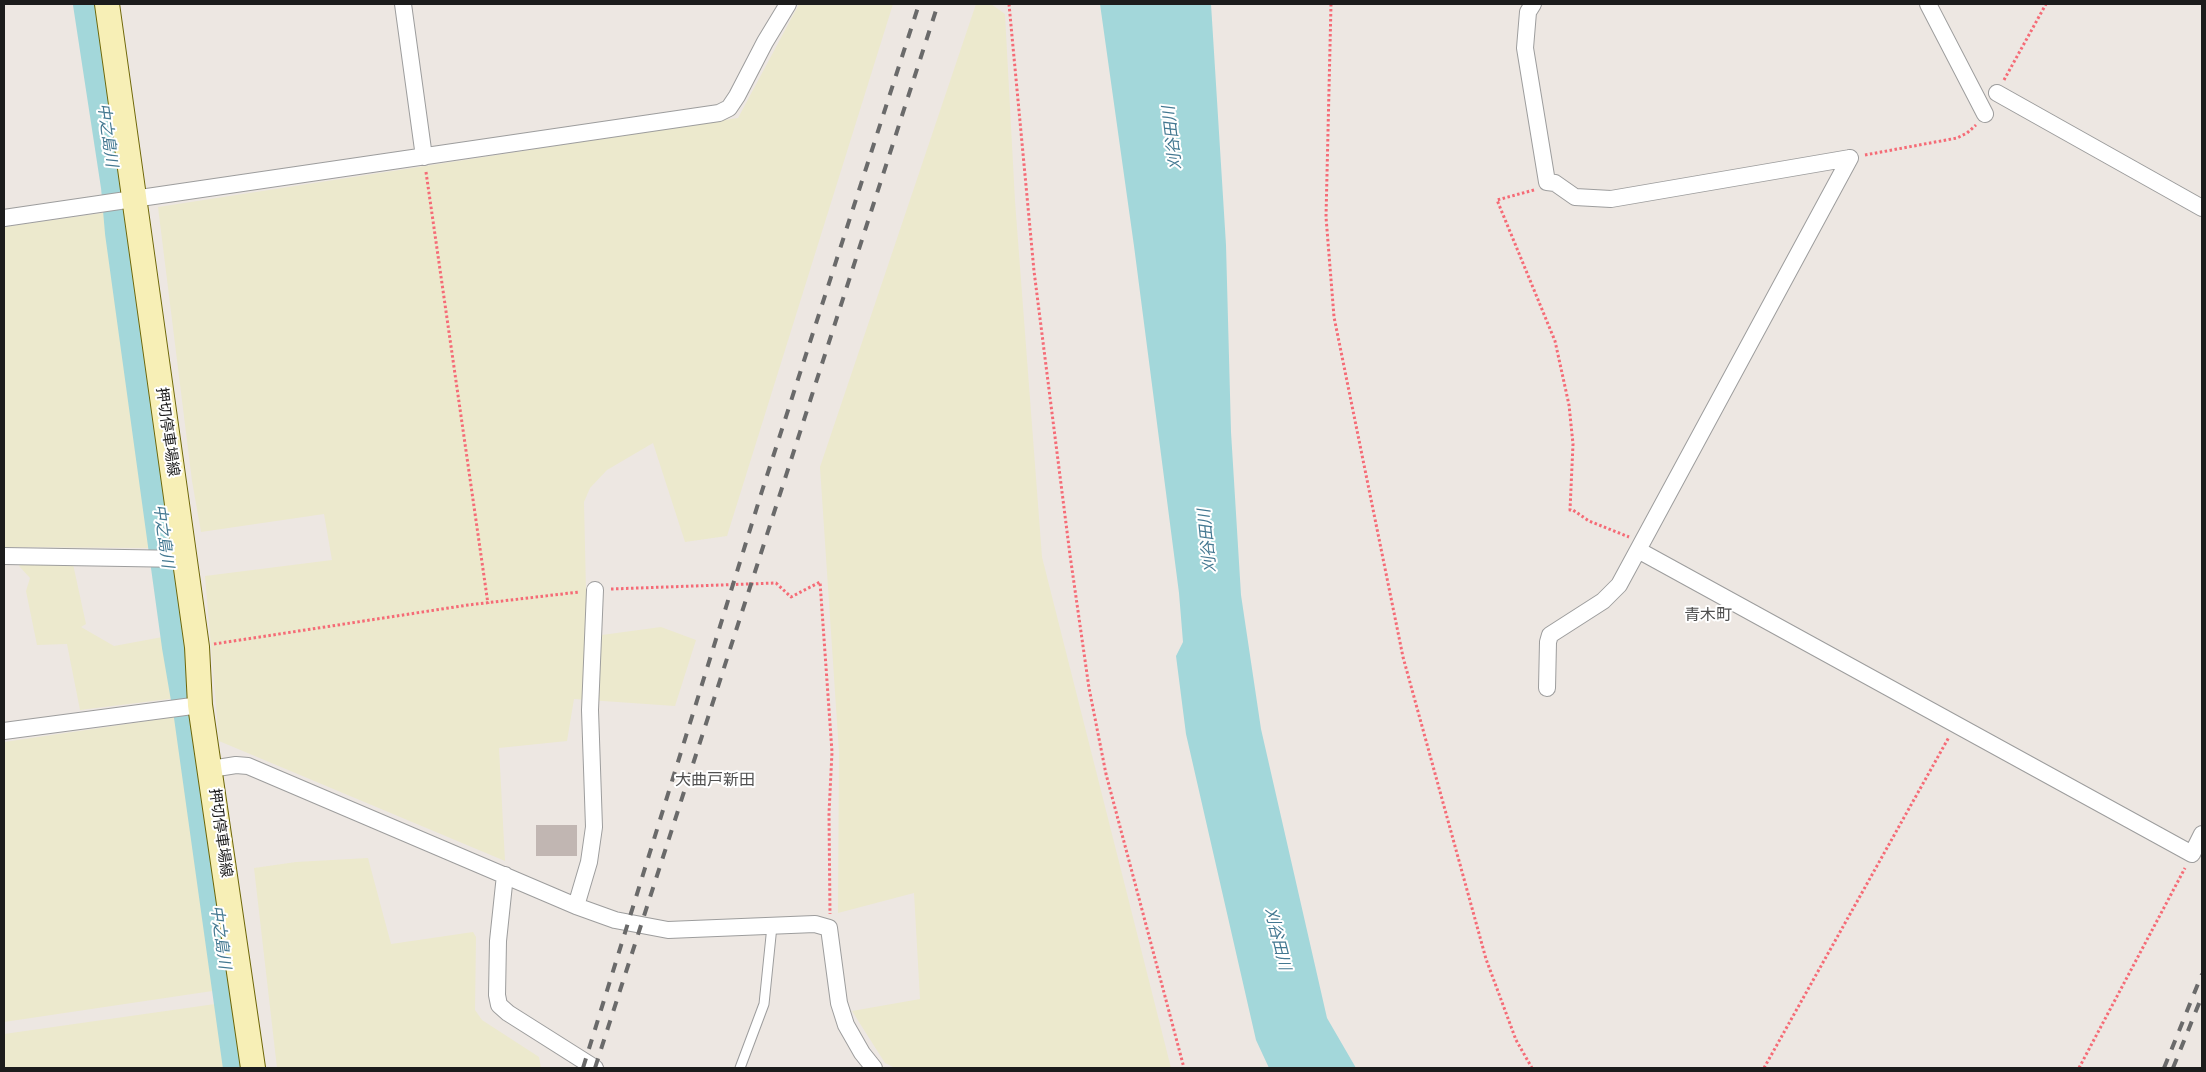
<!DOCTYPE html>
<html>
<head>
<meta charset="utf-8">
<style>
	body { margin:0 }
	#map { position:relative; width:2206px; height:1072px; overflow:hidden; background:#ede7e2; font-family:Helvetica,sans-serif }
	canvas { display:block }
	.frame { position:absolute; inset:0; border:5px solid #1c1c1c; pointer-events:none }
</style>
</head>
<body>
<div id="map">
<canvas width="2206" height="1072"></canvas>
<div class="frame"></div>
</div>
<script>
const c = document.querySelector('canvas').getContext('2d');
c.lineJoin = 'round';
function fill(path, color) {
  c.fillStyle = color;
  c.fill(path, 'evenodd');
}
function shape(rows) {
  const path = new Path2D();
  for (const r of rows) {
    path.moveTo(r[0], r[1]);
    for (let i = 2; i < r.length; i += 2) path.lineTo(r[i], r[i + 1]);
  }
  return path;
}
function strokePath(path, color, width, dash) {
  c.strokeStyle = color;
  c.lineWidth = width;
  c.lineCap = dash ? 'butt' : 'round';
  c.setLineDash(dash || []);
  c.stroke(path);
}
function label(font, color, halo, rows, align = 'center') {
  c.font = font + ' Helvetica,"Noto Sans JP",sans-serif';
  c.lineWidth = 4;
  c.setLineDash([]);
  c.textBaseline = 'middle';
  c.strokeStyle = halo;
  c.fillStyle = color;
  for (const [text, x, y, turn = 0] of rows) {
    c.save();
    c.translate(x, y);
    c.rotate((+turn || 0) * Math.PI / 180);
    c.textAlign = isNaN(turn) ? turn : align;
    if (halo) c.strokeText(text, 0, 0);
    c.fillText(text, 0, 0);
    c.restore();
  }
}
fill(shape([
	[799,4,893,4,727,536,685,542,653,443,607,470,590,488,584,502,587,637,661,627,696,640,675,706,574,699,567,741,499,748,505,861,219,741,205,576,332,560,324,514,201,532,192,481,158,207,738,118],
	[976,4,991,4,1005,14,1015,201,1042,557,1171,1068,895,1068,885,1063,852,1011,920,999,914,893,838,913,839,752,820,467],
	[109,212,130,360,153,548,4,547,4,227],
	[22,563,73,564,86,624,81,627,114,646,168,636,179,695,177,698,80,710,67,644,37,645,26,591,30,578,19,566],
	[175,717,219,990,4,1022,4,742],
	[368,858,391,944,473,932,476,937,475,1010,482,1020,539,1057,541,1068,277,1068,254,868,296,862],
	[215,1004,224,1068,4,1068,4,1034]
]), '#ece9cd');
fill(shape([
	[1100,4,1211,4,1226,245,1231,432,1241,595,1261,729,1327,1018,1356,1068,1269,1068,1256,1040,1186,734,1176,656,1183,642,1179,593,1134,246]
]), '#a3d7da');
strokePath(shape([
	[88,4,116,187,120,233,177,647,189,717,238,1068]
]), '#a3d7da', 30);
fill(shape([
	[536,825,577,825,577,856,536,856]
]), '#c1b6b2');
const service = shape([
	[740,1068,764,1004,772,926]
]);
const minor = shape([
	[403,4,424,157],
	[1533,4,1528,12,1525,48,1547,182,1555,183,1575,197,1611,199,1850,158],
	[1928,4,1985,114],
	[1997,93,2202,208],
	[4,218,719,113,729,108,737,96,765,42,788,4],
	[1638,550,2192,854,2202,834],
	[4,556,185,559],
	[1547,688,1548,642,1550,635,1603,601,1619,585,1850,158],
	[4,731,200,705],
	[211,769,236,765,248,766,576,906,615,920,668,930,815,924,829,928,839,1003,846,1025,862,1053,874,1068],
	[505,875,498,941,497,995,499,1005,508,1013,595,1068],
	[576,906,589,862,594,827,590,710,595,590]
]);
const secondary = shape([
	[107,4,197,647,200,705,253,1068]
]);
strokePath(service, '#9d9d9d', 11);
strokePath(minor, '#9d9d9d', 18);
strokePath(secondary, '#6e6708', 26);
strokePath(shape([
	[1009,4,1034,271,1070,555,1089,688,1106,774,1184,1068],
	[1331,4,1326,217,1334,317,1403,657,1486,959,1516,1040,1532,1068],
	[2004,80,2046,4],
	[1865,155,1957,138,1967,133,1976,125],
	[426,172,488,604],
	[1534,190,1497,200,1555,341,1569,405,1573,444,1570,510,1573,510,1589,521,1629,537],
	[611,589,776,583,791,597,820,582,832,752,829,813,830,914],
	[214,644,468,605,579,592],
	[1764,1068,1949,737],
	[2079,1068,2185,868]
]), '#f56b76', 3, [2.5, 2.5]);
strokePath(service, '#fff', 9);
strokePath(minor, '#fff', 16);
strokePath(secondary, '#f7efb6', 24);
strokePath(shape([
	[583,1068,762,491,919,4],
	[595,1068,938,4],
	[2164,1068,2202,974],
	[2173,1068,2202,996]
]), '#6a6a6a', 4, [10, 10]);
label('15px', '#1c1c1c', '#fff', [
	["押切停車場線",167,432,82],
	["押切停車場線",220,833,82]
]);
label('italic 16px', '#437891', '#fff', [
	["中之島川",107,135,82],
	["刈谷田川",1173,138,-97],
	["中之島川",163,536,82],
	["刈谷田川",1208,541,-96],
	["中之島川",220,937,82],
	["刈谷田川",1277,939,76]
]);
label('16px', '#4f4f4f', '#fff', [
	["青木町",1708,616],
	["大曲戸新田",715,781]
]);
</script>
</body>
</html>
